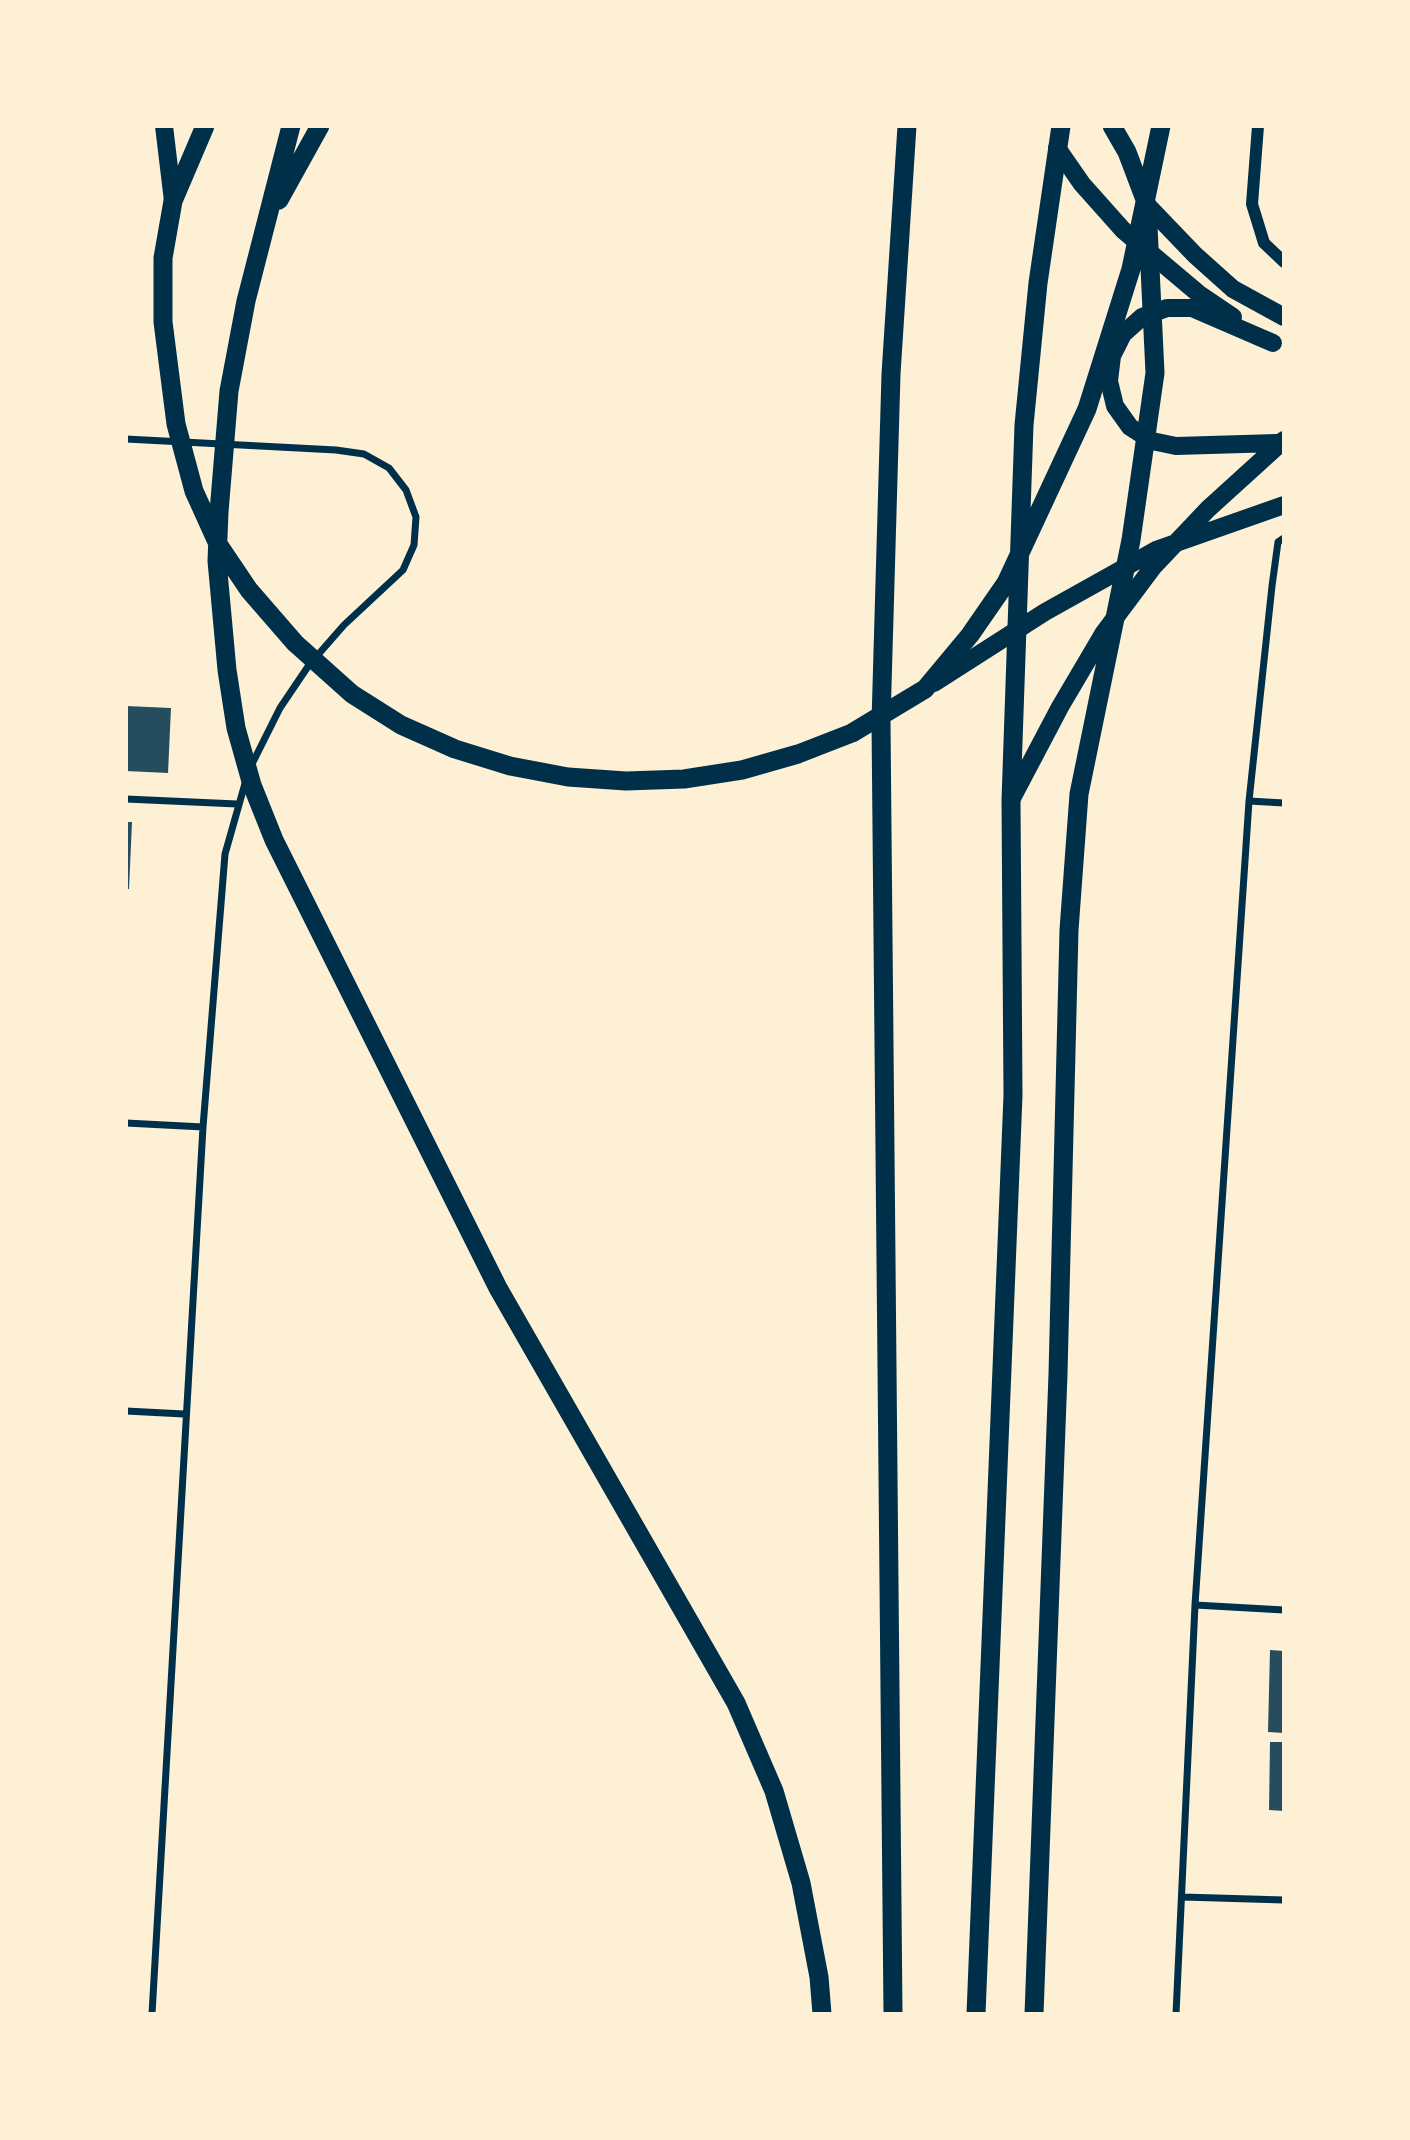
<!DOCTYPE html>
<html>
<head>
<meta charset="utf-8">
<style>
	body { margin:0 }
	#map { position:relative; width:1410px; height:2140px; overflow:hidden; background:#fdf0d5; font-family:Figtree,sans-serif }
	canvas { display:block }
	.frame { position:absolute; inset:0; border:128px solid #fdf0d5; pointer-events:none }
</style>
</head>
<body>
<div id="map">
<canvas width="1410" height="2140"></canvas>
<div class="frame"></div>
</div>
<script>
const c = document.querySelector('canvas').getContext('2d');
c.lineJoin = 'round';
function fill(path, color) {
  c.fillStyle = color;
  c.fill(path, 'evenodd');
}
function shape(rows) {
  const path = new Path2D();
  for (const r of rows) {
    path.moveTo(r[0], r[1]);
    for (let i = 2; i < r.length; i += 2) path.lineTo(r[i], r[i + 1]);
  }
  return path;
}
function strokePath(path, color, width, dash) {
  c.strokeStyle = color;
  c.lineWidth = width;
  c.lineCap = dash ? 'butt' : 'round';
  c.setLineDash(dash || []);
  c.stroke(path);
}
fill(shape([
	[126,706,171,708,168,773,126,771],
	[126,822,132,822,129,889,126,889],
	[1270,1650,1284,1651,1284,1733,1268,1732],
	[1270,1742,1284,1742,1284,1811,1269,1810]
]), '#264d5e');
strokePath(shape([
	[126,439,336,450,364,454,389,468,406,490,416,517,414,545,403,570,344,625,309,665,280,708,251,766],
	[126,799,237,804],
	[1249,801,1284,803],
	[126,1123,203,1127],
	[126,1411,184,1414],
	[1195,1605,1284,1610],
	[1183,1897,1284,1900],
	[152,2014,203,1127,225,854,246,780],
	[1176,2014,1195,1605,1249,801,1272,586,1278,542,1284,538]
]), '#003049', 7);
strokePath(shape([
	[1258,126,1252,204,1264,243,1284,262]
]), '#003049', 12);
strokePath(shape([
	[164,126,173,201],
	[1057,148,1082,184,1123,230,1199,294,1233,317],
	[1147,205,1195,255,1233,289,1284,317],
	[1273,343,1192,308,1167,308,1142,317,1123,334,1112,356,1109,381,1115,406,1130,427,1152,441,1176,446,1277,443],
	[934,683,1045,612,1156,550,1284,505],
	[1011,800,1060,707,1103,634,1153,567,1208,509,1284,440]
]), '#003049', 18);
strokePath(shape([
	[205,126,173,201,163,258,163,322,176,424,194,491,218,544,249,590,295,643,352,694,401,725,455,749,510,766,568,777,626,781,684,779,742,770,798,754,852,733,925,689,970,635,1006,583,1087,409,1131,269,1161,126],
	[291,126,246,301,229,391,219,512,217,561,227,670,236,728,252,785,274,840,498,1288,736,1703,774,1791,801,1883,819,1977,822,2014],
	[279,200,320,126],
	[893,2014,881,721,891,374,907,126],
	[976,2014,1013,1095,1011,800,1024,425,1038,283,1061,126],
	[1034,2014,1058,1374,1069,930,1079,794,1131,540,1155,373,1147,205,1127,152,1112,126]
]), '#003049', 19);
</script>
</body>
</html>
